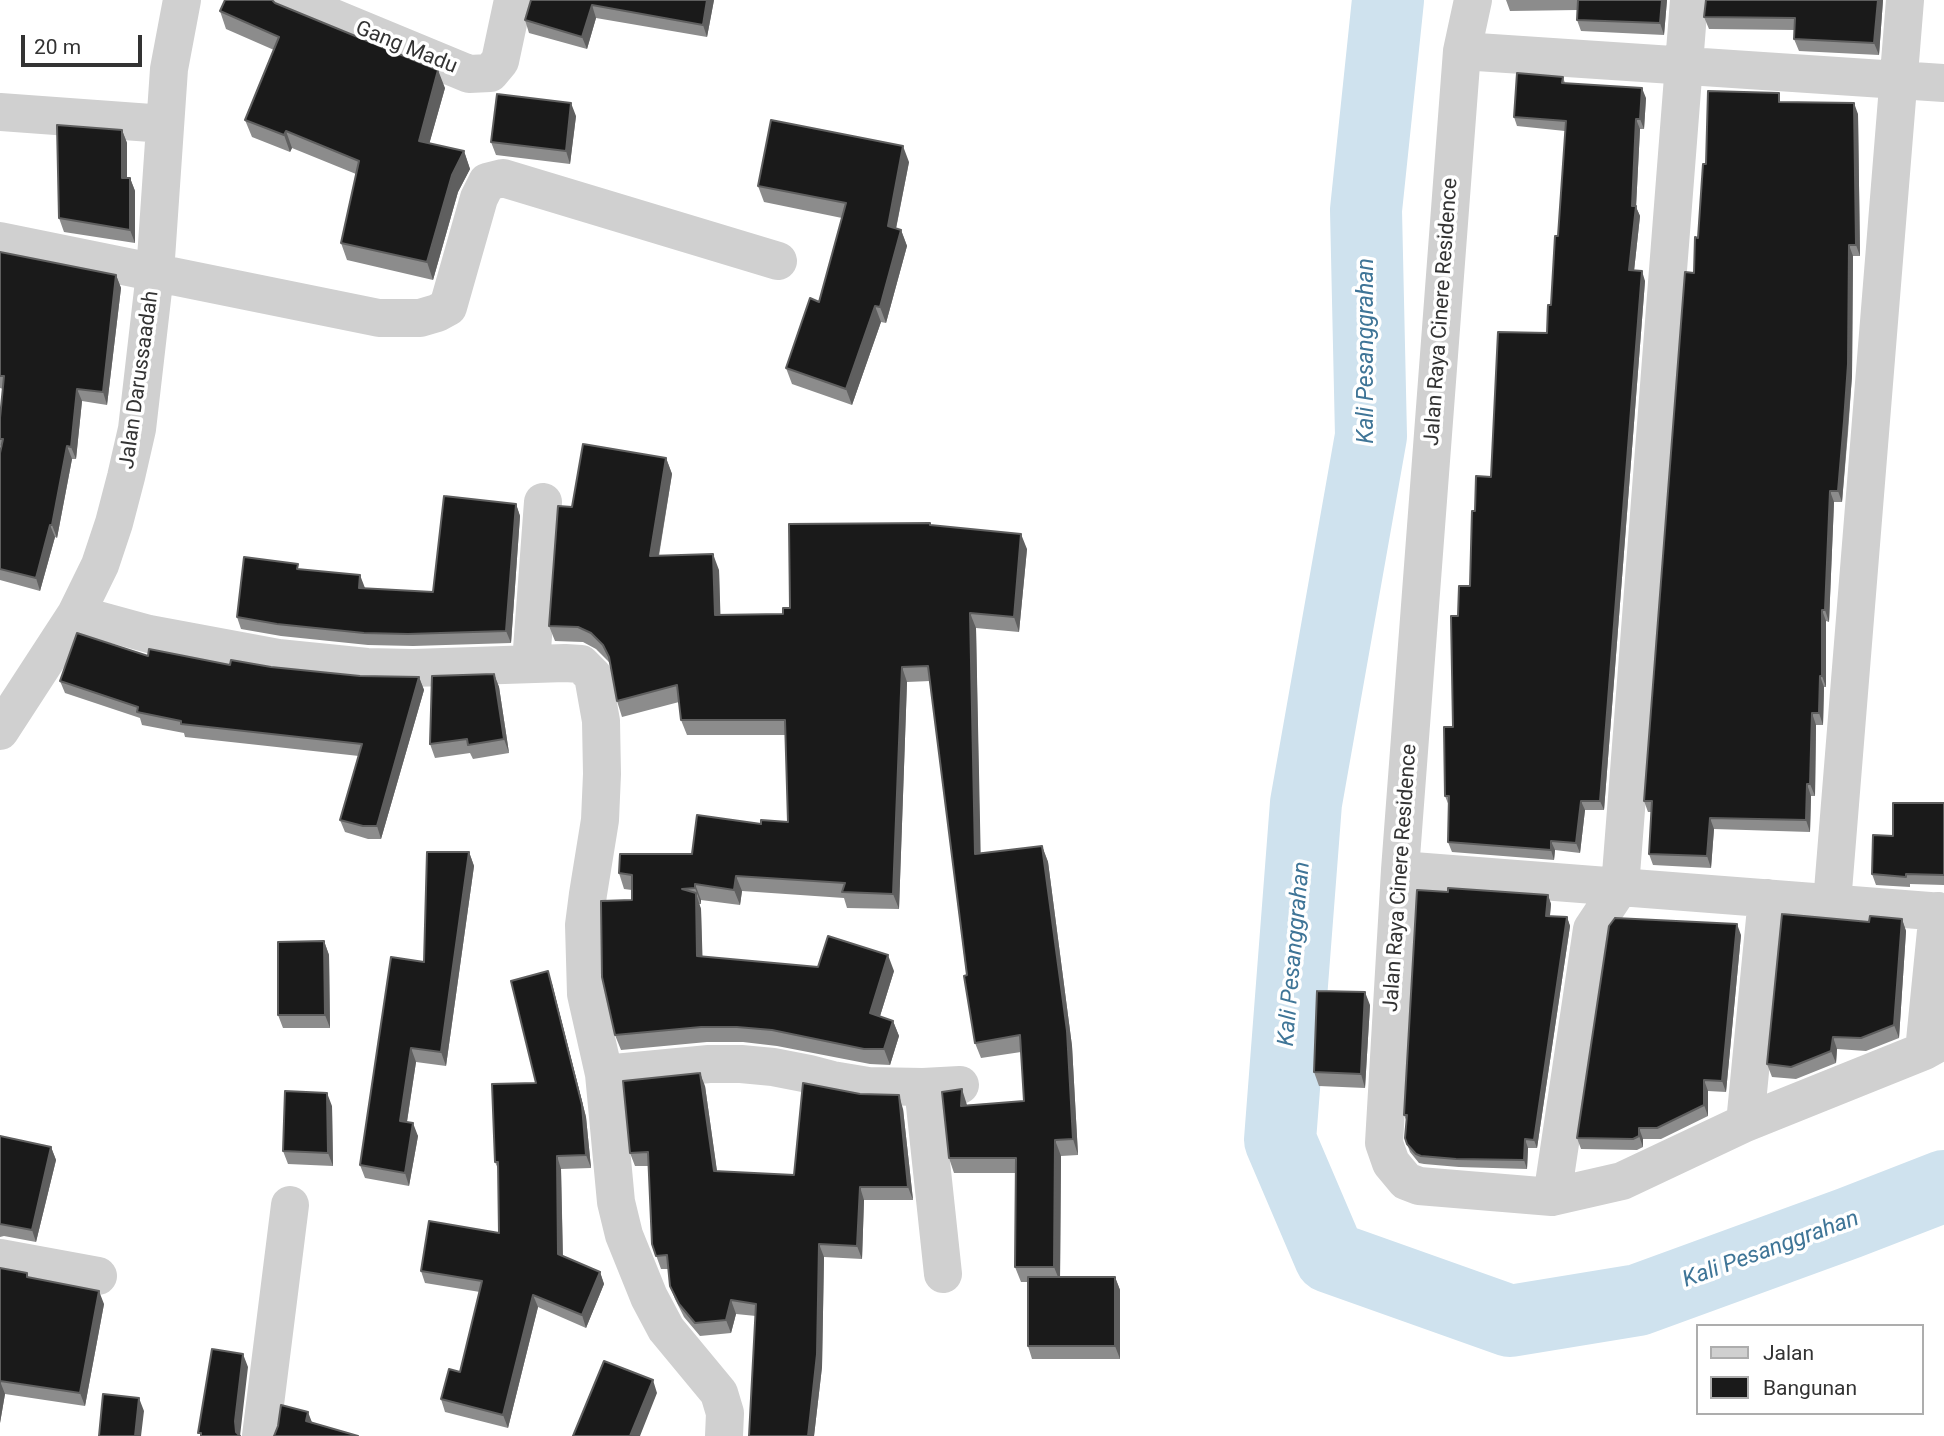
<!DOCTYPE html>
<html>
<head>
<meta charset="utf-8">
<style>
	body { margin:0 }
	#map { position:relative; width:1944px; height:1436px; overflow:hidden; background:#fff; font-family:Roboto,sans-serif }
	canvas { display:block }
	.legend { position:absolute; left:1696px; top:1324px; width:228px; height:91px; box-sizing:border-box; background:#fff; border:2px solid #adadad; margin:0; padding:9px 12px; list-style:none; font-size:21px; color:#333 }
	.legend li { display:flex; align-items:center; gap:14px; height:35px }
	.legend b { width:35px; border:2px solid #adadad }
	.scale { position:absolute; left:21px; top:35px; width:121px; height:32px; box-sizing:border-box; border:4px solid #333; border-top:0; padding-left:9px; font-size:21px; line-height:24px; white-space:nowrap; color:#333; -webkit-text-stroke:5px #fff; paint-order:stroke }
</style>
</head>
<body>
<div id="map">
<canvas width="1944" height="1436"></canvas>
<ul class="legend">
<li><b style="height:9px;background:#d0d0d0"></b>Jalan</li>
<li><b style="height:19px;background:#1a1a1a"></b>Bangunan</li>
</ul>
<div class="scale">20 m</div>
</div>
<script>
const c = document.querySelector('canvas').getContext('2d');
c.lineJoin = 'round';
function shape(rows) {
  const path = new Path2D();
  for (const r of rows) {
    path.moveTo(r[0], r[1]);
    for (let i = 2; i < r.length; i += 2) path.lineTo(r[i], r[i + 1]);
  }
  return path;
}
function strokePath(path, color, width, dash) {
  c.strokeStyle = color;
  c.lineWidth = width;
  c.lineCap = dash ? 'butt' : 'round';
  c.setLineDash(dash || []);
  c.stroke(path);
}
function fill(path, color) {
  c.fillStyle = color;
  c.fill(path, 'evenodd');
}
function label(font, color, halo, rows, align = 'center') {
  c.font = font + ' Roboto,sans-serif';
  c.lineWidth = 7;
  c.setLineDash([]);
  c.textBaseline = 'middle';
  c.strokeStyle = halo;
  c.fillStyle = color;
  for (const [text, x, y, turn = 0] of rows) {
    c.save();
    c.translate(x, y);
    c.rotate((+turn || 0) * Math.PI / 180);
    c.textAlign = isNaN(turn) ? turn : align;
    if (halo) c.strokeText(text, 0, 0);
    c.fillText(text, 0, 0);
    c.restore();
  }
}
strokePath(shape([
	[1388,0,1366,210,1371,436,1306,803,1280,1140,1330,1257,1510,1321,1638,1300,1849,1223,1944,1186]
]), '#cfe2ee', 72);
strokePath(shape([
	[290,0,469,74,490,73,500,61,513,0],
	[1473,0,1462,51,1400,870,1384,1143,1391,1163,1406,1181,1419,1186,1552,1197,1622,1181,1745,1123,1924,1051,1944,1040],
	[1462,51,1944,83],
	[0,112,165,124],
	[0,241,379,318,420,318,437,313,448,307,479,198,487,182,503,178,778,261],
	[76,614,149,634,278,658,367,667,413,668,565,663,581,664,593,676,601,721,602,774,600,820,588,894,584,925,586,994,604,1074,616,1202,624,1235,649,1297,666,1329,719,1393,725,1413,724,1436],
	[531,663,543,502],
	[0,731,76,614,100,565,114,523,126,477,137,429,155,273,169,69,182,0],
	[1400,870,1944,912],
	[1832,903,1905,0],
	[1924,1051,1938,911],
	[604,1074,709,1064,741,1064,773,1067,809,1074,832,1080,868,1086,923,1087,960,1085],
	[923,1087,943,1274],
	[1745,1123,1767,898],
	[1552,1197,1592,929,1620,887,1689,0],
	[0,1258,98,1276],
	[261,1436,290,1205]
]), '#d0d0d0', 38);
fill(shape([
	[531,0,714,0,707,37,596,18,587,49,529,33,525,20],
	[1506,0,1667,0,1664,35,1581,31,1577,20,1577,10,1510,11],
	[1706,0,1883,0,1879,55,1799,51,1794,39,1795,30,1709,29,1704,17],
	[275,3,445,88,429,144,464,151,470,169,458,192,433,280,347,260,341,243,356,174,292,148,290,152,252,137,245,120,274,50,226,29,220,11],
	[1563,77,1565,83,1646,98,1644,129,1640,129,1636,207,1640,216,1634,271,1645,281,1604,810,1585,810,1580,853,1555,850,1554,860,1452,852,1448,842,1449,806,1445,796,1453,727,1458,616,1470,586,1475,511,1491,477,1547,333,1551,305,1558,236,1565,131,1517,126,1514,117],
	[1782,102,1858,114,1860,256,1853,256,1852,376,1848,433,1842,502,1834,502,1829,622,1826,621,1826,687,1824,687,1823,725,1816,725,1815,796,1811,796,1810,832,1714,829,1711,868,1653,865,1649,854,1651,812,1648,812,1644,801,1694,273,1698,238,1706,164],
	[576,116,570,164,496,155,491,142],
	[122,130,127,143,127,178,130,178,135,191,135,243,64,232,59,218],
	[909,162,896,229,901,230,907,246,886,323,881,322,852,405,792,384,786,368,819,302,842,218,764,202,758,186],
	[0,252,116,275,121,288,107,405,82,401,76,459,72,459,57,538,55,537,40,591,0,580,0,453,1,447,0,445,0,418,3,389,0,388],
	[666,458,672,474,659,556,719,570,720,615,783,614,790,608,930,523,931,525,1027,549,1019,632,976,628,980,853,1042,846,1048,862,1072,1046,1078,1155,1061,1156,1060,1277,1115,1277,1120,1290,1120,1359,1032,1359,1028,1346,1028,1282,1021,1282,1015,1267,1015,1173,954,1173,949,1158,967,1105,1024,1101,1021,1052,981,1058,975,1043,930,681,907,682,899,909,847,908,844,898,742,891,740,905,701,900,701,904,699,904,701,909,702,957,818,967,894,971,880,1016,893,1021,899,1036,890,1065,870,1064,777,1046,743,1042,707,1042,621,1050,615,1035,632,900,632,890,624,889,619,873,692,854,761,824,788,822,786,735,687,735,681,720,679,702,622,717,617,701,610,664,608,661,596,649,583,642,555,641,549,626,572,507],
	[516,504,520,516,511,643,413,646,368,645,281,636,241,629,237,617,300,569,365,588,433,592],
	[148,656,230,665,271,667,360,676,419,677,424,690,381,839,368,839,345,832,340,820,359,756,185,737,184,733,142,725,140,718,65,693,60,681],
	[494,674,499,687,509,753,473,759,470,753,435,758,430,744],
	[1944,803,1944,885,1910,884,1910,887,1876,885,1872,874,1893,836],
	[469,852,474,866,446,1066,416,1062,407,1122,418,1136,409,1186,365,1178,360,1165,424,962],
	[1448,892,1548,895,1551,904,1550,916,1567,917,1570,926,1537,1148,1528,1148,1527,1169,1459,1167,1424,1164,1419,1163,1410,1152,1405,1138,1407,1122,1404,1115],
	[1902,919,1906,931,1899,1038,1866,1051,1837,1049,1836,1063,1796,1079,1772,1077,1767,1064,1869,922],
	[1741,935,1726,1092,1708,1091,1708,1116,1661,1139,1643,1139,1643,1147,1637,1150,1581,1149,1577,1138],
	[324,941,329,955,330,1028,283,1028,278,1015],
	[552,984,586,1117,591,1168,561,1169,563,1256,600,1272,604,1284,586,1328,538,1307,508,1428,445,1412,441,1399,460,1372,480,1292,425,1283,421,1271,499,1233,499,1171,495,1162,536,1083],
	[1370,1005,1365,1088,1319,1086,1314,1072],
	[705,1086,717,1172,794,1175,903,1109,913,1200,864,1200,862,1259,824,1257,822,1367,814,1436,749,1436,756,1316,736,1314,731,1333,700,1336,684,1317,675,1299,670,1286,668,1269,661,1269,652,1244,649,1166,635,1166,630,1153],
	[332,1106,333,1166,288,1164,283,1151],
	[0,1136,51,1147,56,1160,36,1242,4,1236,0,1237],
	[0,1268,29,1277,104,1304,85,1406,5,1394,0,1423]
]), '#8c8c8c');
fill(shape([
	[707,0,714,0,707,37,703,25],
	[1662,0,1667,0,1664,35,1660,23],
	[1878,0,1883,0,1879,55,1874,43],
	[592,5,596,18,587,49,582,37],
	[438,70,445,88,425,159,419,141],
	[1642,88,1646,98,1644,129,1640,119],
	[571,103,576,116,570,164,566,151],
	[1854,103,1858,114,1860,256,1856,245],
	[1636,119,1640,129,1636,207,1640,216,1633,280,1629,270],
	[122,130,127,143,127,191,122,178],
	[286,131,292,148,290,152,284,135],
	[903,146,909,162,893,243,888,226],
	[464,151,470,169,458,192,433,280,427,262,452,175],
	[130,178,135,191,135,243,130,230],
	[901,230,907,246,886,323,880,307],
	[1849,245,1853,256,1852,376,1842,502,1838,491],
	[1642,271,1645,281,1604,810,1600,801],
	[116,275,121,288,107,405,103,392],
	[875,306,881,322,852,405,846,389],
	[77,389,82,401,76,459,71,447],
	[67,446,72,459,57,538,52,525],
	[666,458,672,474,656,571,650,556],
	[1830,491,1834,502,1829,622,1825,610],
	[516,504,520,516,511,643,506,631],
	[50,525,55,537,40,591,36,578],
	[1021,534,1027,549,1019,632,1014,617],
	[713,554,719,570,721,631,715,615],
	[360,575,365,588,359,588],
	[1822,610,1826,621,1826,687,1822,676],
	[970,613,976,628,981,869,975,854],
	[902,667,907,682,899,909,893,894],
	[494,674,499,687,509,753,504,739],
	[1820,676,1824,687,1823,725,1819,713],
	[419,677,424,690,381,839,377,826],
	[1812,713,1816,725,1815,796,1810,784],
	[1807,784,1811,796,1810,832,1806,820],
	[1581,801,1585,810,1580,853,1576,843],
	[1710,818,1714,829,1711,868,1707,856],
	[1551,841,1555,850,1554,860,1551,850],
	[1042,846,1048,862,1072,1046,1078,1155,1073,1139],
	[469,852,474,866,446,1066,441,1052],
	[736,876,742,891,740,905,734,890],
	[695,884,701,900,701,904,695,888],
	[696,893,701,909,703,972,697,956],
	[1548,895,1551,904,1549,924,1546,916],
	[1567,917,1570,926,1537,1148,1534,1140],
	[1902,919,1906,931,1899,1038,1894,1025],
	[1737,924,1741,935,1726,1092,1722,1081],
	[324,941,329,955,330,1028,325,1015],
	[888,955,894,971,876,1029,870,1013],
	[548,971,552,984,586,1117,591,1168,586,1155],
	[1365,992,1370,1005,1365,1088,1361,1074],
	[893,1021,899,1036,890,1065,884,1049],
	[1833,1037,1837,1049,1836,1063,1831,1051],
	[411,1048,416,1062,405,1134,400,1121],
	[700,1073,705,1086,719,1185,714,1171],
	[1704,1080,1708,1091,1708,1116,1704,1105],
	[962,1089,967,1105,961,1106],
	[327,1093,332,1106,333,1166,328,1153],
	[899,1095,903,1109,913,1200,908,1187],
	[413,1123,418,1136,409,1186,405,1173],
	[1639,1128,1643,1139,1643,1147,1639,1136],
	[1525,1139,1528,1148,1527,1169,1524,1160],
	[1055,1140,1061,1156,1060,1282,1054,1267],
	[51,1147,56,1160,36,1242,32,1230],
	[557,1156,561,1169,563,1267,558,1254],
	[860,1187,864,1200,862,1259,857,1246],
	[819,1244,824,1257,822,1367,814,1436,808,1436],
	[600,1272,604,1284,586,1328,582,1315],
	[1115,1277,1120,1290,1120,1359,1115,1346],
	[99,1291,104,1304,85,1406,80,1393],
	[533,1295,538,1307,508,1428,503,1415],
	[731,1300,736,1314,731,1333,726,1320],
	[243,1354,248,1367,240,1436,236,1432,235,1421],
	[653,1380,657,1393,640,1436,630,1436],
	[0,1381,5,1394,0,1423],
	[139,1398,144,1411,141,1436,135,1436],
	[308,1412,313,1425,306,1421]
]), '#5f5f5f');
const building = shape([
	[225,0,272,0,275,3,438,70,419,141,464,151,452,175,427,262,341,243,359,161,286,131,284,135,245,120,279,37,220,11,225,0],
	[531,0,707,0,703,25,592,5,582,37,525,20,531,0],
	[1578,0,1662,0,1660,23,1577,20,1578,0],
	[1706,0,1878,0,1874,43,1794,39,1795,18,1704,17,1706,0],
	[1517,73,1563,77,1562,83,1642,88,1640,119,1636,119,1632,206,1636,206,1629,270,1642,271,1600,801,1581,801,1576,843,1551,841,1551,850,1448,842,1449,796,1445,796,1444,727,1453,727,1451,616,1458,616,1459,586,1470,586,1472,511,1475,511,1476,476,1491,477,1498,332,1547,333,1548,305,1551,305,1555,236,1558,236,1566,121,1514,117,1517,73],
	[1708,91,1779,93,1779,102,1854,103,1856,245,1849,245,1848,364,1844,421,1838,491,1830,491,1825,610,1822,610,1822,676,1820,676,1819,713,1812,713,1810,784,1807,784,1806,820,1710,818,1707,856,1649,854,1652,801,1644,801,1685,272,1694,273,1695,237,1698,238,1703,164,1706,164,1708,91],
	[497,94,571,103,566,151,491,142,497,94],
	[771,120,903,146,888,226,901,230,880,307,875,306,846,389,786,368,810,298,819,302,846,203,758,186,771,120],
	[57,125,122,130,122,178,130,178,130,230,59,218,57,125],
	[0,252,116,275,103,392,77,389,71,447,67,446,52,525,50,525,36,578,0,569,0,453,3,439,0,439,0,418,4,376,0,376,0,252],
	[583,444,666,458,650,556,713,554,715,615,783,614,783,608,790,608,789,524,930,523,930,525,1021,534,1014,617,970,613,975,854,1042,846,1067,1031,1073,1139,1055,1140,1054,1267,1015,1267,1016,1158,949,1158,942,1092,962,1089,961,1106,1024,1101,1020,1035,975,1043,964,976,967,975,928,666,902,667,893,894,842,892,845,883,736,876,734,890,695,884,695,888,682,889,696,893,697,956,818,967,828,936,888,955,870,1013,893,1021,884,1049,864,1049,772,1030,737,1027,701,1027,615,1035,602,977,601,903,601,901,632,900,632,875,619,873,620,854,692,854,697,815,761,824,761,820,788,822,785,720,681,720,677,685,617,701,609,657,603,645,591,633,578,627,549,626,558,506,572,507,583,444],
	[444,496,516,504,506,631,408,634,364,633,277,624,237,617,244,557,298,564,297,569,360,575,359,588,433,592,444,496],
	[77,633,148,656,149,649,230,665,231,660,271,667,360,676,419,677,377,826,363,826,340,820,362,744,181,724,181,721,137,712,138,707,60,681,77,633],
	[494,674,504,739,468,745,467,739,430,744,432,676,494,674],
	[1893,803,1944,803,1944,875,1906,874,1906,877,1872,874,1873,835,1893,836,1893,803],
	[427,852,469,852,441,1052,411,1048,400,1121,413,1123,405,1173,360,1165,391,957,424,962,427,852],
	[1448,888,1548,895,1546,916,1567,917,1534,1140,1525,1139,1524,1160,1456,1159,1421,1156,1416,1154,1407,1144,1405,1138,1407,1115,1404,1115,1417,890,1448,892,1448,888],
	[1782,914,1869,922,1870,916,1902,919,1894,1025,1861,1038,1833,1037,1831,1051,1791,1067,1767,1064,1782,914],
	[1615,918,1737,924,1722,1081,1704,1080,1704,1105,1657,1128,1639,1128,1639,1136,1633,1139,1577,1138,1609,926,1615,918],
	[324,941,325,1015,278,1015,278,942,324,941],
	[548,971,582,1105,586,1155,557,1156,558,1254,600,1272,582,1315,533,1295,503,1415,441,1399,449,1369,460,1372,482,1281,421,1271,429,1221,499,1233,498,1162,495,1162,492,1084,536,1083,511,981,548,971],
	[1317,991,1365,992,1361,1074,1314,1072,1317,991],
	[700,1073,714,1171,794,1175,803,1083,860,1094,899,1095,908,1187,860,1187,857,1246,819,1244,817,1354,808,1436,749,1436,756,1304,731,1300,726,1320,695,1323,679,1304,670,1286,667,1255,656,1256,652,1244,648,1152,630,1153,623,1081,700,1073],
	[285,1091,327,1093,328,1153,283,1151,285,1091],
	[0,1136,51,1147,32,1230,0,1224,0,1136],
	[0,1268,27,1273,27,1277,99,1291,80,1393,0,1381,0,1383,0,1268],
	[1028,1277,1115,1277,1115,1346,1028,1346,1028,1277],
	[212,1349,243,1354,235,1421,236,1432,240,1436,201,1436,201,1433,198,1433,212,1349],
	[604,1361,653,1380,630,1436,573,1436,604,1361],
	[103,1394,139,1398,135,1436,99,1436,103,1394],
	[281,1405,308,1412,306,1421,358,1436,274,1436,278,1426,281,1405]
]);
fill(building, '#1a1a1a');
strokePath(building, '#5f5f5f', 2);
label('21px', '#333', '#fff', [
	["Gang Madu",406,48,22],
	["Jalan Raya Cinere Residence",1442,312,-86],
	["Jalan Darussaadah",140,380,-82],
	["Jalan Raya Cinere Residence",1401,878,-86]
]);
label('italic 23px', '#3f7597', '#fff', [
	["Kali Pesanggrahan",1367,351,-90],
	["Kali Pesanggrahan",1295,954,-85],
	["Kali Pesanggrahan",1771,1250,-20]
]);
</script>
</body>
</html>
